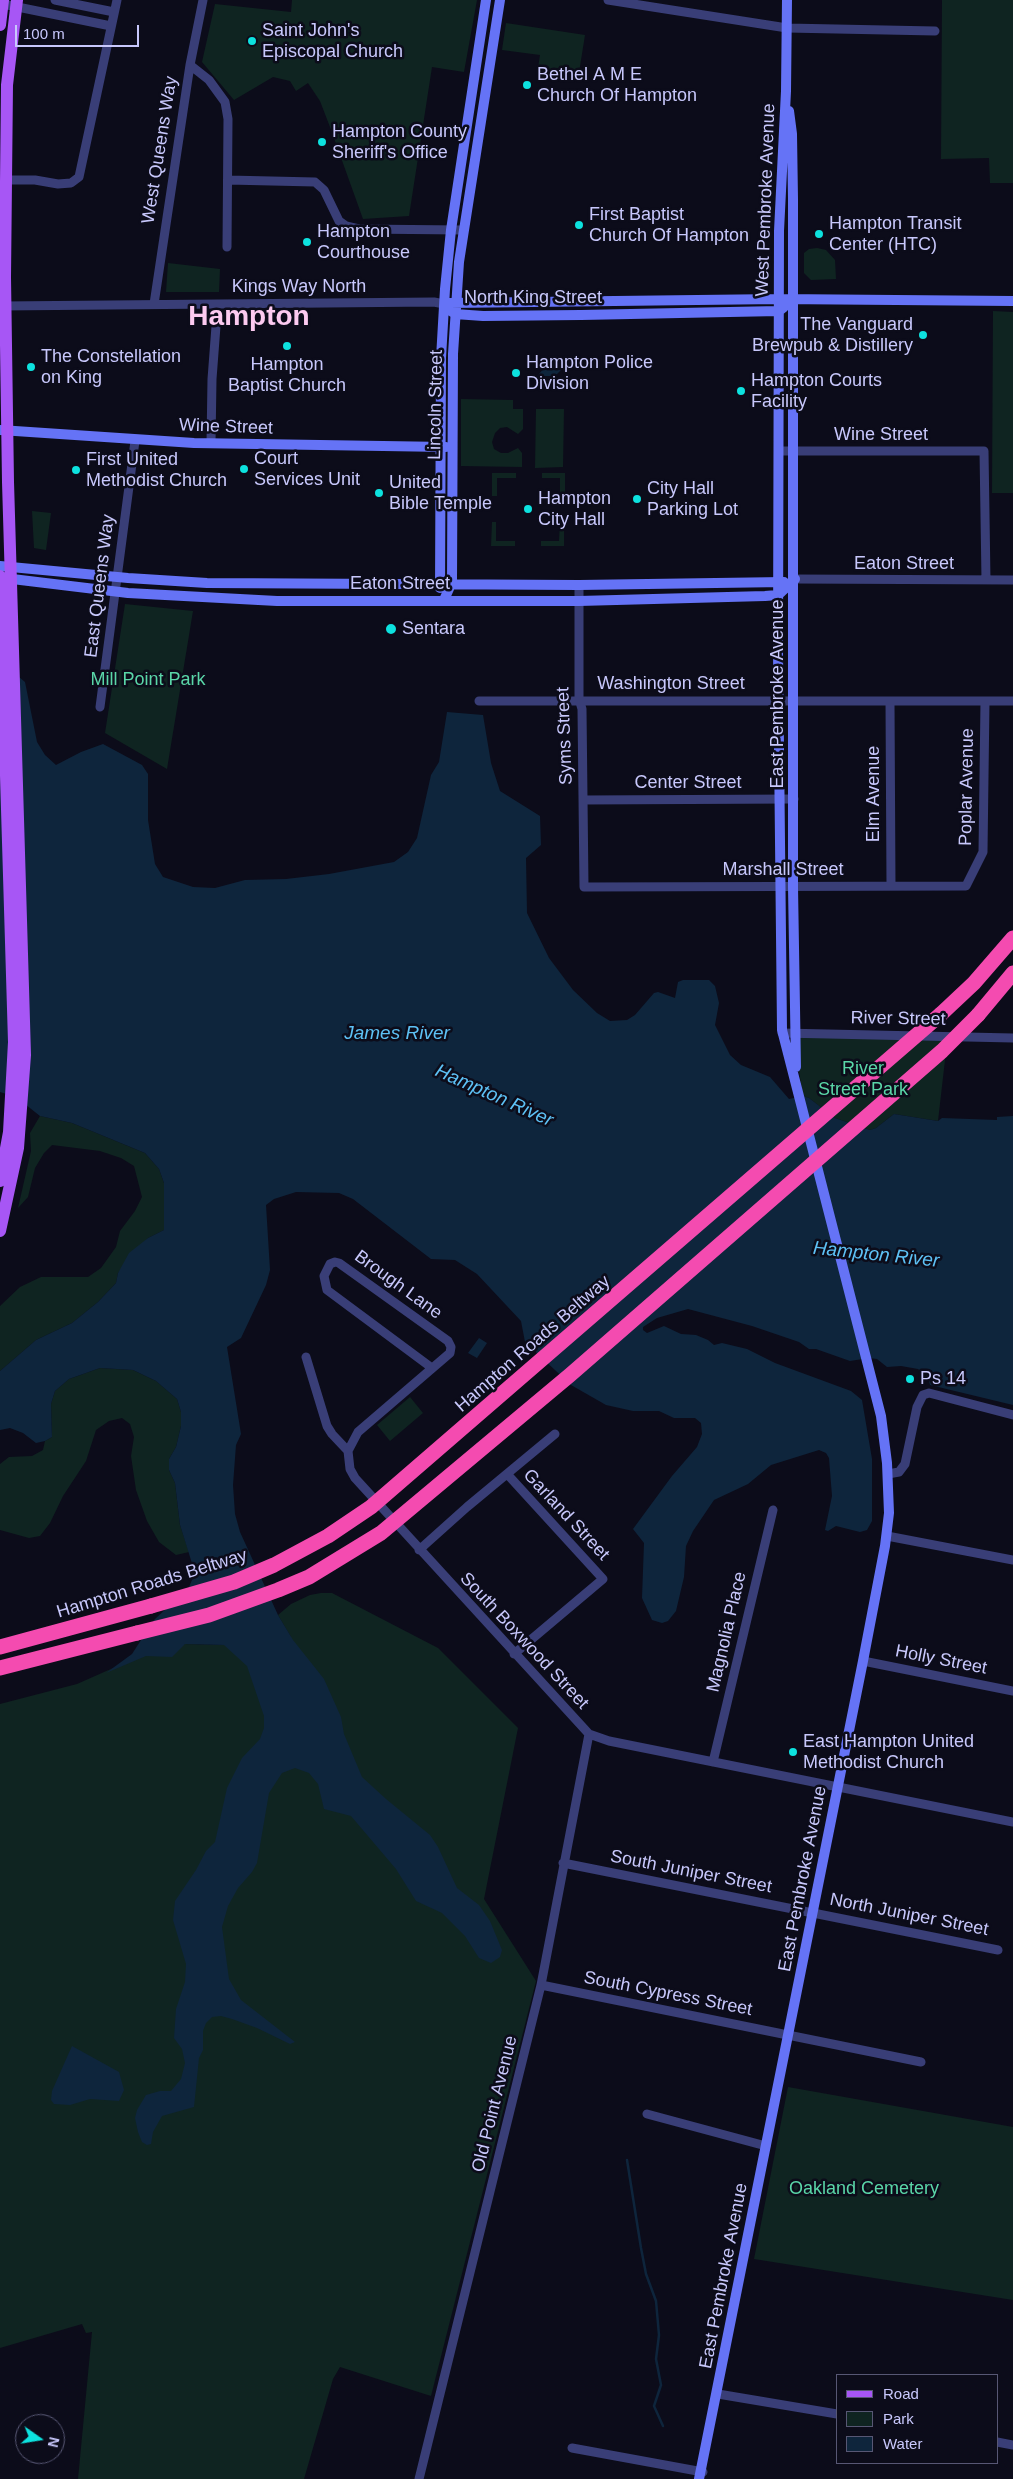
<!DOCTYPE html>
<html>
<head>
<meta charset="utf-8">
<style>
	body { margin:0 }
	#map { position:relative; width:1013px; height:2479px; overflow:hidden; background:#0c0c1a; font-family:Helvetica,sans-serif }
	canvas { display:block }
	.legend { position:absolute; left:836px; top:2374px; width:162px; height:90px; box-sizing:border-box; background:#0c0c1a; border:1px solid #575774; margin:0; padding:6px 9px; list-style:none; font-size:15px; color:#c8c8fc }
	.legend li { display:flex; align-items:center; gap:10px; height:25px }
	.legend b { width:25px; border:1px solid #575774 }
	.north { position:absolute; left:15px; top:2414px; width:50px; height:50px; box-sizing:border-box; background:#0c0c1a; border:1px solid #575774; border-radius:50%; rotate:103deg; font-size:14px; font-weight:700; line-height:20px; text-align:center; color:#c8c8fc }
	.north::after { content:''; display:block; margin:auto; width:18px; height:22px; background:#0de2df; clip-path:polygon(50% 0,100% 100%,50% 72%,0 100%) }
	.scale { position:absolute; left:15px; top:25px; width:124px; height:22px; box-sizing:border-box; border:2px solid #c8c8fc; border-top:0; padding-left:6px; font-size:15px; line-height:18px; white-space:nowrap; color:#c8c8fc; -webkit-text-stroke:4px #0c0c1a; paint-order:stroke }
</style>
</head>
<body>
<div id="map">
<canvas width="1013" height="2479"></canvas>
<ul class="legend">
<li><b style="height:6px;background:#a756f5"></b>Road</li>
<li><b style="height:14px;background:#0f2421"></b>Park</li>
<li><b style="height:14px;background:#0e253c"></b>Water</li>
</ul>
<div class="north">N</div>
<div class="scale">100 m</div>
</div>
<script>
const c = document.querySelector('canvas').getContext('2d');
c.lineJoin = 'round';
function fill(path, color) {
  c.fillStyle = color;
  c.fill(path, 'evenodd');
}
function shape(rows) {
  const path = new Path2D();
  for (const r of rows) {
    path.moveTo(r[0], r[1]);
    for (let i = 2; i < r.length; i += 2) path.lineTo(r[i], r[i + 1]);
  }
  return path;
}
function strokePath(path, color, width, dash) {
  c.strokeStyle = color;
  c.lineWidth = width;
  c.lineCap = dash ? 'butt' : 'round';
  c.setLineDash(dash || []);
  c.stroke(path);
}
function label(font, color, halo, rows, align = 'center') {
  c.font = font + ' Helvetica,sans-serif';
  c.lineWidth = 5;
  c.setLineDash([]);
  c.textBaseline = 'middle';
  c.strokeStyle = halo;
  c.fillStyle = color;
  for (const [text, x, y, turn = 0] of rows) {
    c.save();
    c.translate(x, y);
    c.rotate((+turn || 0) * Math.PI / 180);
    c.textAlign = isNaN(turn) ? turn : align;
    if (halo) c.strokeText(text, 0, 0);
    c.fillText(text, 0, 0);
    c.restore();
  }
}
fill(shape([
	[292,0,477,0,464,72,432,67,409,216,363,219,330,127,320,101,308,83,296,91,290,81,273,77,234,100,202,62,215,4,291,12],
	[942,0,1013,0,1013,183,990,183,989,158,941,159],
	[506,23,585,35,578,79,537,74,540,55,502,50],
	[817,248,826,250,835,260,836,279,811,280,804,273,804,253,809,249],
	[168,263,220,269,219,292,166,292],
	[993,311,1013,312,1013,493,992,493],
	[461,399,513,400,513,409,523,409,523,429,518,434,507,427,500,428,495,433,492,442,494,449,501,453,508,453,518,448,522,453,522,467,461,466],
	[536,409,564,409,563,467,535,468],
	[492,473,516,473,516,478,497,478,497,496,492,496],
	[542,473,565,473,565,497,560,497,560,478,542,478],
	[32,511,51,513,46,550,34,548],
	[492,522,496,522,496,541,515,541,515,546,491,546],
	[560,523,564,523,564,546,541,546,541,541,559,541],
	[125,604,193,611,167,769,105,733],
	[793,1033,948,1034,938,1121,894,1114,876,1128,870,1130,835,1118,809,1098,803,1096],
	[40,1116,72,1123,145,1153,159,1169,164,1183,164,1230,148,1238,118,1273,116,1283,98,1302,72,1323,36,1340,0,1371,0,1306,20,1287,41,1277,88,1277,101,1268,116,1247,120,1231,135,1211,142,1197,134,1166,121,1158,100,1151,52,1145,44,1153,35,1168,28,1197,18,1208,31,1151,30,1133],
	[100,1368,133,1370,156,1381,177,1399,181,1412,181,1426,176,1447,169,1459,169,1470,175,1483,180,1525,189,1552,176,1555,159,1542,147,1521,136,1490,131,1456,134,1437,130,1424,122,1418,109,1421,96,1430,86,1461,63,1496,50,1523,40,1536,29,1538,0,1530,0,1464,9,1457,32,1456,43,1450,45,1441,52,1437,51,1404,55,1391,69,1379],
	[410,1397,423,1413,390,1441,377,1425],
	[321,1593,332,1593,438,1648,518,1728,484,1899,536,1981,431,2396,340,2367,333,2379,304,2479,78,2479,92,2332,86,2333,82,2324,0,2348,0,1704,77,1684,138,1657,185,1644,224,1645,291,1637,278,1615,291,1604,310,1595],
	[788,2087,1013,2127,1013,2300,754,2259]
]), '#0f2421');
fill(shape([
	[549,363,557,363,567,364,555,376,537,376],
	[19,677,25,682,37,742,45,755,56,765,81,752,103,744,142,765,148,774,148,820,155,864,163,877,193,887,215,888,245,880,286,879,329,874,394,862,408,852,417,838,431,775,439,762,447,712,483,715,491,763,500,791,540,816,541,845,526,858,527,913,549,958,573,990,597,1013,610,1021,627,1020,635,1015,654,993,658,992,675,998,678,982,683,980,709,980,715,986,719,1003,715,1025,730,1055,741,1065,770,1077,789,1099,803,1096,809,1098,835,1118,870,1130,876,1128,894,1114,938,1121,942,1118,997,1120,997,1117,1013,1116,1013,1405,930,1385,928,1377,918,1369,901,1366,887,1367,877,1359,869,1358,850,1361,816,1349,809,1349,799,1342,752,1326,688,1309,657,1318,643,1327,643,1330,647,1333,664,1326,681,1334,696,1335,708,1340,714,1345,722,1343,747,1349,775,1363,851,1391,862,1400,872,1459,872,1521,867,1530,860,1532,836,1526,828,1531,825,1530,832,1496,829,1458,826,1453,819,1450,771,1465,748,1484,714,1500,693,1531,686,1546,684,1577,676,1611,668,1621,662,1623,652,1620,642,1598,644,1543,633,1529,672,1476,697,1447,702,1434,701,1423,695,1418,674,1418,659,1411,633,1411,606,1405,571,1385,525,1342,521,1321,477,1274,455,1260,431,1259,353,1199,339,1193,296,1192,274,1199,266,1205,270,1270,266,1285,241,1338,227,1347,241,1434,236,1445,233,1485,235,1514,240,1532,278,1615,293,1640,324,1679,341,1717,344,1734,362,1777,386,1799,430,1835,438,1847,457,1888,479,1905,490,1921,502,1950,500,1957,491,1963,479,1958,465,1936,442,1913,416,1901,396,1869,351,1816,324,1809,318,1784,309,1773,295,1768,282,1773,269,1793,257,1863,252,1872,238,1888,228,1906,222,1927,229,1979,241,2000,295,2042,290,2044,257,2028,232,2019,221,2016,212,2017,206,2023,203,2031,203,2050,199,2058,194,2107,162,2116,153,2132,151,2144,147,2145,142,2142,138,2132,135,2118,137,2110,146,2095,160,2091,171,2091,181,2079,185,2063,182,2049,174,2038,176,2009,185,1982,186,1964,173,1920,175,1901,196,1870,206,1851,215,1842,227,1788,242,1758,260,1739,264,1728,264,1716,247,1666,224,1645,185,1644,172,1657,146,1656,106,1673,132,1654,154,1620,189,1587,195,1573,180,1525,175,1483,169,1470,169,1459,176,1447,181,1426,181,1412,177,1399,156,1381,133,1370,100,1368,69,1379,55,1391,51,1404,52,1437,45,1441,36,1443,23,1433,10,1428,0,1430,0,1371,36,1340,72,1323,98,1302,116,1283,118,1273,129,1253,148,1238,164,1230,164,1183,159,1169,145,1153,72,1123,40,1116,16,1097,0,1092,0,687],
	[479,1338,487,1343,477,1358,468,1353],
	[72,2046,119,2072,124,2090,119,2101,90,2099,70,2105,54,2104,51,2100,52,2091]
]), '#0e253c');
strokePath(shape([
	[627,2160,641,2248,646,2274,656,2301,659,2335,656,2359,661,2385,654,2406,663,2426]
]), '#0e253c', 2.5);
strokePath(shape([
	[55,0,114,12],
	[608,0,787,28,935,31],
	[3,4,111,26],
	[190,65,209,80,225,102,228,119,227,247],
	[5,180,35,180,58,184,71,183,79,177,117,0],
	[228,180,315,182,324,190,339,221,346,226,359,229,463,230],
	[154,304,190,65,203,0],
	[2,306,434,302,444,304],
	[211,443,212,379,217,313],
	[779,451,984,451,986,580],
	[795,579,1013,580],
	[579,585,579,699,582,709,584,887,966,886,983,852,985,701],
	[479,701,1013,701],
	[890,701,891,886],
	[100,707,135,441],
	[583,800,794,799],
	[782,1033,1013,1038],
	[306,1357,327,1426,332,1434,348,1451,350,1469,355,1478,589,1734,609,1741,1013,1822],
	[348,1451,358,1432,450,1353,451,1347,448,1341,339,1263,335,1262,330,1264,324,1276,327,1290,432,1368],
	[888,1474,899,1472,905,1464,917,1407,923,1395,929,1393,1013,1415],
	[508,1475,603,1579,514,1654],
	[887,1536,1013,1560],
	[419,1550,467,1507,555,1434],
	[863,1661,1013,1691],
	[713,1762,773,1510],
	[563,1863,998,1950],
	[541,1985,921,2062],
	[647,2114,766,2146],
	[718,2394,837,2414],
	[997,2442,1013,2445],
	[572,2448,703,2472],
	[419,2479,541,1985,589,1734]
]), '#393e77', 9);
strokePath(shape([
	[789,111,792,134,793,199,793,887,796,1067],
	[450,303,779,299,1013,301],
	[451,311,455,314,483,316,581,315,779,311,784,307],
	[0,430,194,443,446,447],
	[0,566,128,578,207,583,579,585,784,582],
	[4,578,128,593,277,601,579,601,765,596,778,595,795,579],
	[440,588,441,358,445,289,451,230,486,0],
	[444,600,452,582,453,354,459,262,500,0],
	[699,2479,863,1661,885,1546,889,1513,887,1463,881,1416,782,1030,778,653,779,231,786,91,787,0]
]), '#6573f6', 10);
strokePath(shape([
	[0,25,3,0],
	[0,576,14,1042,9,1132,0,1181],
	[0,1231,18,1148,25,1055,8,482,5,277,7,85,17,0]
]), '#a756f5', 12);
strokePath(shape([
	[941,1014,974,983,1013,938],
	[978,1015,1013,973],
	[0,1647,151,1606],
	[0,1668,137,1633]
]), '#f44bb0', 15);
strokePath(shape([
	[151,1606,234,1582,274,1565,328,1536,371,1507,941,1014],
	[137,1633,209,1615,278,1590,309,1577,381,1533,570,1375,942,1051,978,1015]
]), '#f44bb0', 15);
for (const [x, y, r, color] of [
	[252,41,5,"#0de2df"],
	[527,85,5,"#0de2df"],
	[322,142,5,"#0de2df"],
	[579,225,5,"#0de2df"],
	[819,234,5,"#0de2df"],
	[307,242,5,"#0de2df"],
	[923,335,5,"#0de2df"],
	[287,346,5,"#0de2df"],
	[31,367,5,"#0de2df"],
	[516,373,5,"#0de2df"],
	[741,391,5,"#0de2df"],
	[244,469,5,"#0de2df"],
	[76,470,5,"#0de2df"],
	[379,493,5,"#0de2df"],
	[637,499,5,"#0de2df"],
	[528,509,5,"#0de2df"],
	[391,629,6,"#0de2df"],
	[910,1379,5,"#0de2df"],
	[793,1752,5,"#0de2df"]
]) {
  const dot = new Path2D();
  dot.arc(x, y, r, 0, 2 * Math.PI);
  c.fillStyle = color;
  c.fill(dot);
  strokePath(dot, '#0c0c1a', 2);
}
label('18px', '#c8c8fc', '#0c0c1a', [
	["Saint John's",262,31],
	["Episcopal Church",262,52],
	["Bethel A M E",537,75],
	["Church Of Hampton",537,96],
	["Hampton County",332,132],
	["Sheriff's Office",332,153],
	["First Baptist",589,215],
	["Church Of Hampton",589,236],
	["Hampton Transit",829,224],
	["Center (HTC)",829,245],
	["Hampton",317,232],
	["Courthouse",317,253],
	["The Vanguard",913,325,"right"],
	["Brewpub & Distillery",913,346,"right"],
	["The Constellation",41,357],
	["on King",41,378],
	["Hampton Police",526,363],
	["Division",526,384],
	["Hampton",287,365,"center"],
	["Baptist Church",287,386,"center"],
	["Hampton Courts",751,381],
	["Facility",751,402],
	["Court",254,459],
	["Services Unit",254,480],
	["First United",86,460],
	["Methodist Church",86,481],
	["United",389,483],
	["Bible Temple",389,504],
	["City Hall",647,489],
	["Parking Lot",647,510],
	["Hampton",538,499],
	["City Hall",538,520],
	["Sentara",402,629],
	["Ps 14",920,1379],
	["East Hampton United",803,1742],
	["Methodist Church",803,1763]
], 'left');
label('18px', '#c8c8fc', '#0c0c1a', [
	["West Queens Way",160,150,-81],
	["West Pembroke Avenue",766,200,-88],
	["Kings Way North",299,287],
	["North King Street",533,298],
	["Lincoln Street",436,405,-89],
	["Wine Street",226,427,2],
	["Wine Street",881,435],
	["Eaton Street",904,564],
	["Eaton Street",400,584],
	["East Queens Way",100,586,-83],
	["Washington Street",671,684],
	["East Pembroke Avenue",778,694,-90],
	["Syms Street",565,736,-92],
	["Center Street",688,783],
	["Poplar Avenue",967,787,-89],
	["Elm Avenue",874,794,-90],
	["Marshall Street",783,870],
	["River Street",898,1019,1],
	["Brough Lane",398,1285,36],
	["Hampton Roads Beltway",533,1344,-41],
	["Garland Street",566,1515,47],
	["Hampton Roads Beltway",152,1584,-17],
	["Magnolia Place",727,1632,-77],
	["South Boxwood Street",524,1641,47],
	["Holly Street",941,1660,11],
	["South Juniper Street",691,1872,11],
	["East Pembroke Avenue",803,1879,-79],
	["North Juniper Street",909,1915,11],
	["South Cypress Street",668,1994,11],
	["Old Point Avenue",495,2104,-76],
	["East Pembroke Avenue",724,2276,-79]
]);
label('18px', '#5ad6a8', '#0c0c1a', [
	["Mill Point Park",148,680],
	["River",863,1069],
	["Street Park",863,1090],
	["Oakland Cemetery",864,2189]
]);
label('italic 19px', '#5dc1f5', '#0c0c1a', [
	["James River",397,1034],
	["Hampton River",494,1096,24],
	["Hampton River",876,1255,6]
]);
label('bold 28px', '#fccaf0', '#0c0c1a', [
	["Hampton",249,317]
]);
</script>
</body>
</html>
